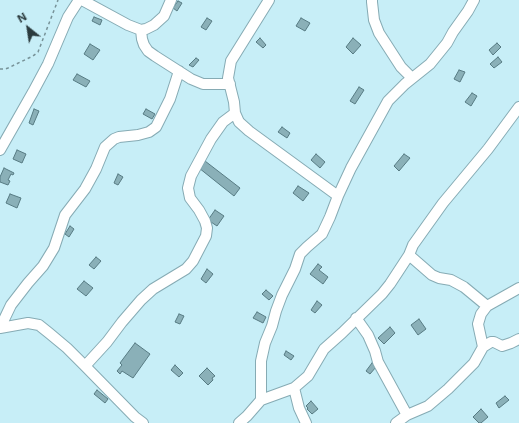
<!DOCTYPE html>
<html>
<head>
<meta charset="utf-8">
<style>
	body { margin:0 }
	#map { position:relative; width:519px; height:423px; overflow:hidden; background:#c7eef7; font-family:Inter,sans-serif }
	canvas { display:block }
	.north { position:absolute; left:8px; top:8px; width:40px; height:40px; -webkit-text-stroke:3px #c7eef7; paint-order:stroke; rotate:330deg; font-size:11px; font-weight:700; line-height:16px; text-align:center; color:#2b3b3e }
	.north::after { content:''; display:block; margin:auto; width:14px; height:18px; background:#2b3b3e; clip-path:polygon(50% 0,100% 100%,50% 72%,0 100%) }
</style>
</head>
<body>
<div id="map">
<canvas width="519" height="423"></canvas>
<div class="north">N</div>
</div>
<script>
const c = document.querySelector('canvas').getContext('2d');
c.lineJoin = 'round';
function fill(path, color) {
  c.fillStyle = color;
  c.fill(path, 'evenodd');
}
function shape(rows) {
  const path = new Path2D();
  for (const r of rows) {
    path.moveTo(r[0], r[1]);
    for (let i = 2; i < r.length; i += 2) path.lineTo(r[i], r[i + 1]);
  }
  return path;
}
function strokePath(path, color, width, dash) {
  c.strokeStyle = color;
  c.lineWidth = width;
  c.lineCap = dash ? 'butt' : 'round';
  c.setLineDash(dash || []);
  c.stroke(path);
}
const building = shape([
	[178,1,182,3,177,11,173,8,178,1],
	[94,17,102,20,100,25,92,21,94,17],
	[207,18,212,21,206,30,201,27,207,18],
	[301,18,310,23,305,31,296,26,301,18],
	[260,38,266,45,263,48,256,42,260,38],
	[353,38,361,45,353,54,346,47,353,38],
	[497,43,501,47,493,55,489,50,497,43],
	[90,44,100,50,93,60,84,54,90,44],
	[498,57,502,62,494,68,490,64,498,57],
	[196,58,199,60,193,67,189,65,196,58],
	[459,70,465,72,460,82,454,79,459,70],
	[77,74,90,81,86,87,73,80,77,74],
	[359,87,364,90,355,104,350,101,359,87],
	[472,93,477,96,471,106,465,102,472,93],
	[34,109,39,111,33,125,29,123,34,109],
	[146,109,155,114,152,119,143,114,146,109],
	[282,127,290,133,287,138,278,132,282,127],
	[17,150,26,154,22,163,13,159,17,150],
	[316,154,325,162,320,168,311,160,316,154],
	[404,154,410,158,399,171,394,166,404,154],
	[205,161,240,188,234,196,199,168,205,161],
	[4,168,14,173,13,175,11,174,8,180,10,181,8,185,0,182,0,177,4,168],
	[118,174,123,177,118,185,114,183,118,174],
	[298,186,309,193,303,201,293,193,298,186],
	[10,194,21,198,17,208,6,203,10,194],
	[215,210,224,216,217,226,208,220,215,210],
	[70,226,74,229,69,237,65,234,70,226],
	[96,257,101,261,94,269,89,265,96,257],
	[318,264,322,267,319,270,328,277,323,284,310,274,318,264],
	[207,269,213,274,206,283,201,279,207,269],
	[84,281,93,288,86,296,77,289,84,281],
	[266,290,273,296,269,300,262,294,266,290],
	[317,301,322,305,315,313,311,310,317,301],
	[257,312,266,317,263,323,253,318,257,312],
	[179,314,184,316,180,324,175,322,179,314],
	[419,319,426,329,418,335,411,325,419,319],
	[390,327,395,333,384,344,378,338,390,327],
	[135,343,150,354,133,378,122,371,120,374,117,371,122,365,120,363,135,343],
	[286,351,294,356,291,360,284,355,286,351],
	[372,363,376,367,370,374,366,371,372,363],
	[175,365,183,373,179,377,171,370,175,365],
	[207,368,215,376,212,378,213,380,208,385,199,376,207,368],
	[97,390,108,399,105,403,94,394,97,390],
	[505,396,509,400,499,408,496,403,505,396],
	[311,401,318,409,312,414,307,409,308,408,306,406,311,401],
	[481,409,488,417,481,423,479,423,473,417,481,409]
]);
fill(building, '#8ab0b8');
strokePath(building, '#577b83', 1);
const minor = shape([
	[82,0,128,25,141,30,146,29,154,25,164,16,171,0],
	[269,0,231,61,228,78,234,102,235,113,239,122,249,131,338,196],
	[372,0,372,2,374,20,379,33,401,67,412,78],
	[141,30,142,39,144,45,148,51,155,56,191,79,203,84,230,84],
	[0,150,33,92,48,64,68,17,79,0],
	[409,255,432,275,439,278,451,280,464,287,487,306],
	[356,318,368,335,375,351,378,362,407,415],
	[0,328,11,305,28,283,43,266,54,248,65,215,85,189,96,169,105,147,114,139,119,137,138,135,149,132,156,127,170,99,179,71],
	[0,328,28,323,39,325,49,333,67,348,85,366,135,417,143,423],
	[483,347,491,342,494,342,502,346,511,343,519,339],
	[85,366,107,342,122,322,141,300,153,289,186,269,193,261,206,236,207,228,205,221,199,210,190,198,188,188,191,176,211,139,223,122,235,113],
	[294,388,299,408,306,423],
	[261,400,294,388,308,376,324,349,342,333,382,294,390,284,409,255,413,245,443,203,488,149,519,107],
	[239,423,247,416,261,400,261,361,265,343,272,326,276,311,282,295,295,269,300,254,307,247,322,234,330,217,338,196,351,168,388,101,405,84,430,64,447,43,453,32,468,11,474,0],
	[396,423,407,415,428,406,448,389,474,363,483,347,478,324,481,314,487,306,519,288]
]);
strokePath(minor, '#86abb4', 12);
strokePath(shape([
	[0,69,5,69,8,68,33,56,38,52,58,0]
]), '#779298', 1.5, [3, 3]);
strokePath(minor, '#fff', 10);
</script>
</body>
</html>
